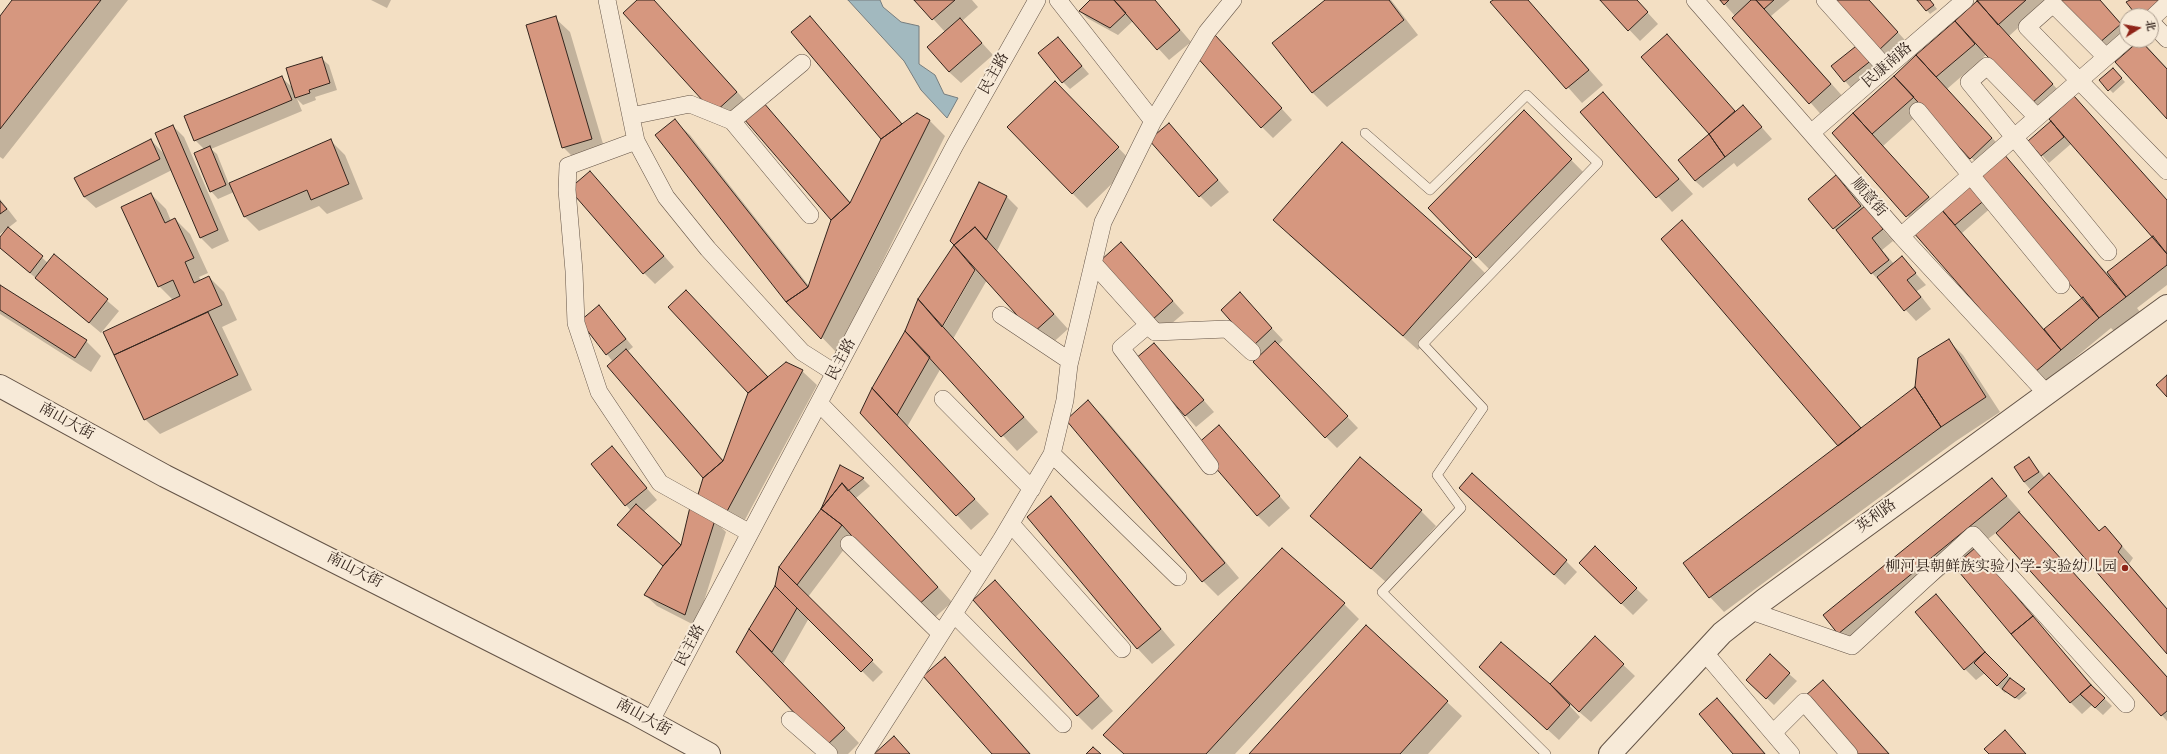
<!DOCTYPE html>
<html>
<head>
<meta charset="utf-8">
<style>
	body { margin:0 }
	#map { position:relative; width:2167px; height:754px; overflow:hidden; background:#f3dfc3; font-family:"IM FELL English","Noto Serif SC",serif }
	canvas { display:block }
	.north { position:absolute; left:2119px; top:8px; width:40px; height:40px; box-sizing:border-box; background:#f7ead8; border:1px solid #a99b8d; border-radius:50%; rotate:79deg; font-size:11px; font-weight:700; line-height:16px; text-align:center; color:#33241c }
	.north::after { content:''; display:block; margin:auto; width:14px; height:18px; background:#8f2418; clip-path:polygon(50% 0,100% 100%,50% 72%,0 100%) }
</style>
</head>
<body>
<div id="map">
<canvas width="2167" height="754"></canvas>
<div class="north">北</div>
</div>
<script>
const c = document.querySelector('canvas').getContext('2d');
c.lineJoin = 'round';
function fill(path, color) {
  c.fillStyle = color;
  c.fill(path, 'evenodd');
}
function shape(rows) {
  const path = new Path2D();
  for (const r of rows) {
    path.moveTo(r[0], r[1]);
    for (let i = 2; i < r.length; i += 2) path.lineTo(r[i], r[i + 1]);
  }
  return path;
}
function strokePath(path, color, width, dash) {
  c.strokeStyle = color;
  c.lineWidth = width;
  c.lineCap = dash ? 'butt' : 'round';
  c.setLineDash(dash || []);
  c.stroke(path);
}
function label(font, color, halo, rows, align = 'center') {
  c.font = font + ' "IM FELL English","Noto Serif SC",serif';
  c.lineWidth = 4;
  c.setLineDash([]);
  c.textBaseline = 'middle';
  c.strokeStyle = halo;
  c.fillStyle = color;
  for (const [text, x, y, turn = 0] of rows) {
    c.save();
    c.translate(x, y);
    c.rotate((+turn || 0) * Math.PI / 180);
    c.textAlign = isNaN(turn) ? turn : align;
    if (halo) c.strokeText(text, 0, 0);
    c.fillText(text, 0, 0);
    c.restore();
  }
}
const water = shape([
	[848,0,880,0,883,7,901,22,919,26,919,64,935,75,944,94,958,98,947,118,921,90,904,61,848,0]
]);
fill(water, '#a2b9bf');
strokePath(water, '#767d7e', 1);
fill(shape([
	[14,0,128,0,3,159,0,157,0,18],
	[371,0,391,0,387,8],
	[638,0,653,0,751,107,729,127],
	[916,0,972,0,978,7,962,21,993,55,961,83,949,72,945,32],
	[1092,0,1155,0,1191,42,1169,60,1133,21,1118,35,1087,18,1080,11],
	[1327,0,1391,0,1418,35,1327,107,1313,93,1273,43],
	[1494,0,1528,0,1603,85,1582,103,1492,2],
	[1601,0,1636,0,1658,24,1640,41],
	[1721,0,1790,0,1771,16,1845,99,1824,118],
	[1831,0,1869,0,1912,48,1892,66],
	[1918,0,1930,0,1937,9,1930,14],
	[1979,0,2049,0,2009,36,2067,100,2046,118,1987,54,1947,89,2006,153,2004,155,2107,273,2154,236,2072,143,2049,163,2042,155,2053,121,2074,98,2167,200,2167,285,2137,308,2140,312,2115,332,2111,328,2071,361,2075,365,2050,386,2035,371,1919,228,1833,133],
	[1925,108,1984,171,2083,298,2045,330,1962,233,1993,206,1973,183,1941,210,1883,146],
	[2060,0,2100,0,2127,30,2127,40,2114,58],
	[810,17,903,125,917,114,930,121,945,136,837,353,787,301,675,121,690,135,809,286,832,220,763,103,851,203,882,139],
	[555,18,570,32,606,154,578,162,563,147],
	[1058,38,1089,74,1070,89,1063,82],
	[2141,40,2167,68,2167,118,2117,62],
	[1860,44,1879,67,1852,89,1845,81],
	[1226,47,1292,120,1273,138,1262,127],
	[321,58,329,65,337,90,315,97,316,100,303,105,297,99,302,111,211,149,217,154,229,184,330,140,345,155,363,199,327,214,319,206,259,231,244,216,234,192,218,199,211,191,204,149,195,140,281,77,293,88],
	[2113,69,2125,82,2113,93,2100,80],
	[1603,93,1693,194,1672,212,1582,112],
	[1069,97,1133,163,1087,208,1072,193],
	[1743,106,1772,139,1737,167,1734,163,1703,188,1695,181],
	[1524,112,1586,175,1492,272,1429,208],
	[1169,124,1229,192,1211,207,1200,196],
	[173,126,184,137,229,241,212,249,200,237,172,170,96,208,84,197,151,140,165,155],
	[590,173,674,267,655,284,644,273],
	[1836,177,1893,241,1882,250,1894,264,1902,258,1926,285,1917,291,1931,309,1916,321,1872,273,1809,199],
	[979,184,1007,197,1018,208,997,251,1068,329,1048,347,987,280,953,339,1038,432,1017,451,941,368,907,427,989,514,971,530,861,412,907,330,919,300,955,246],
	[977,265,978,266,943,327,942,326],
	[151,194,166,209,171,221,175,219,190,234,208,273,199,277,201,281,209,277,224,292,237,320,222,327,252,390,160,434,145,419,104,332,173,300,159,286],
	[0,199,17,221,8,228,48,263,54,255,119,311,101,333,0,248,0,239,7,229,0,234],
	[1682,221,1862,429,1916,388,1948,340,1963,355,2000,412,1956,441,1724,612,1710,597,1840,446],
	[1289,235,1471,259,1486,274,1418,350],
	[1121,243,1184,313,1164,330,1153,319],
	[0,286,86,341,101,356,91,372,0,314],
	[1240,294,1283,340,1278,345,1358,428,1337,448,1326,437,1254,345],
	[599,306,633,347,628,351,724,461,768,378,802,371,817,385,740,529,713,513,704,478,581,321],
	[1154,344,1214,412,1196,427,1137,359],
	[1088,401,1103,416,1239,578,1218,596,1203,581],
	[1219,427,1290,508,1269,527,1257,515],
	[612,448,657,500,643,512,681,547,715,521,726,532,696,626,657,606,645,595,664,566,631,511,592,464],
	[2029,458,2045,478,2049,475,2060,486,2100,532,2105,527,2133,558,2129,564,2167,608,2167,652,2024,482],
	[840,466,863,479,870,486,856,498,952,602,931,621,854,536,808,597,883,672,873,682,809,618,783,664,859,743,848,754,836,754,738,652,824,507],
	[1992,479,2021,512,2019,513,2167,676,2167,721,1997,532,1975,549,2099,693,2112,706,2103,715,2092,705,2082,714,2071,703,1955,566,1854,648,1839,633],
	[1051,498,1065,513,1175,645,1152,664,1138,649,1028,517],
	[1471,499,1566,561,1577,572,1565,585],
	[1421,511,1436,526,1387,583,1311,516],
	[1595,548,1648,600,1633,615,1580,563],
	[995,581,1113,711,1092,730,1077,715],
	[1344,604,1359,619,1235,754,1124,754,1104,735],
	[1947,607,1995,664,2027,693,2019,700,2006,692,2005,693,1985,673,1976,680,1965,669],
	[1366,627,1462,716,1428,754,1250,754],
	[1595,638,1635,676,1591,722,1570,704,1569,705,1580,717,1559,740,1491,678,1550,686],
	[945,658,959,673,1031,754,993,754],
	[1789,674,1797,681,1774,705,1755,687],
	[1823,681,1838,696,1890,754,1858,754],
	[1717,700,1732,714,1766,754,1734,754]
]), '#0003');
const building = shape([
	[12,0,101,0,0,129,0,16,12,0],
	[637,0,654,0,737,92,714,113,623,13,637,0],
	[914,0,955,0,932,20,914,0],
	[1090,0,1114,0,1126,13,1110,28,1079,11,1090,0],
	[1114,0,1155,0,1180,30,1157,50,1114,0],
	[1325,0,1389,0,1404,20,1312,93,1272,43,1325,0],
	[1493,0,1528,0,1589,70,1566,89,1490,2,1493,0],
	[1600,0,1637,0,1648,12,1628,31,1600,0],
	[1720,0,1729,0,1724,5,1720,0],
	[1751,0,1756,0,1831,84,1809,104,1732,18,1751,0],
	[1756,0,1774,0,1764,9,1756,0],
	[1829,0,1869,0,1898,32,1877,52,1829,0],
	[1917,0,1930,0,1934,5,1926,11,1917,0],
	[1977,0,2026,0,1998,25,1977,0],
	[2059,0,2100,0,2121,24,2098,44,2059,0],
	[2130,0,2159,0,2161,3,2144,16,2137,16,2126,2,2130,0],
	[1977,1,2053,84,2031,104,1955,21,1977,1],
	[556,16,592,139,562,148,526,25,556,16],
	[810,16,902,124,881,139,791,32,810,16],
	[960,18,982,43,949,72,927,47,960,18],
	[1955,21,1975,44,1936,77,1916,55,1955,21],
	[1667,34,1735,111,1709,134,1641,57,1667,34],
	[1215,35,1282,108,1261,128,1194,54,1215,35],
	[1058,37,1082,66,1062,83,1038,53,1058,37],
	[2140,40,2167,69,2167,119,2115,62,2140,40],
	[1860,43,1873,59,1844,82,1831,66,1860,43],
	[1916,55,1992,138,1970,159,1894,76,1916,55],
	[322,57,330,83,309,90,310,93,295,98,286,68,322,57],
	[2113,68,2122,78,2108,91,2099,80,2113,68],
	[282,76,292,100,194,141,184,116,282,76],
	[1894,76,1914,97,1872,134,1853,113,1894,76],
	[1055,81,1119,147,1072,194,1007,127,1055,81],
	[1603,92,1679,179,1656,198,1580,112,1603,92],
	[2074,96,2167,200,2167,254,2049,119,2074,96],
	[763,102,850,203,831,220,744,119,763,102],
	[1743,105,1762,127,1725,157,1709,134,1743,105],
	[1524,110,1572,159,1476,258,1428,208,1524,110],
	[917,113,930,120,821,339,786,302,808,287,831,220,850,203,881,139,917,113],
	[1853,113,1929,197,1906,217,1832,133,1853,113],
	[675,119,808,287,786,302,655,135,675,119],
	[2051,121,2064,137,2041,156,2028,141,2051,121],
	[1169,123,1218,180,1199,197,1149,140,1169,123],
	[173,125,218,230,200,238,155,133,173,125],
	[1709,134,1725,157,1695,181,1678,160,1709,134],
	[151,139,160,159,84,197,74,178,151,139],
	[331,139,349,184,311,200,307,190,244,217,229,183,331,139],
	[1342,142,1472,258,1403,336,1273,220,1342,142],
	[210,146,226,185,210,192,194,153,210,146],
	[2003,153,2126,297,2099,318,1976,176,2003,153],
	[590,171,664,256,643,274,569,189,590,171],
	[1836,175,1861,206,1833,229,1808,199,1836,175],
	[979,182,1007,196,986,240,975,227,954,245,950,241,979,182],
	[1973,182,1987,198,1955,225,1941,209,1973,182],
	[151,193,165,223,175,218,194,258,185,262,194,283,209,276,222,305,114,355,103,332,180,296,173,280,158,287,121,207,151,193],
	[0,201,7,209,0,214,0,201],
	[1865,206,1883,229,1872,238,1889,260,1871,274,1836,230,1865,206],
	[1941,209,2061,350,2035,372,1913,232,1941,209],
	[1682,220,1861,428,1838,446,1661,239,1682,220],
	[8,227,43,256,30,273,0,248,0,237,8,227],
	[975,227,1054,314,1033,333,954,245,975,227],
	[2153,236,2167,254,2167,265,2126,297,2107,272,2153,236],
	[1121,242,1173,301,1152,320,1100,261,1121,242],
	[954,245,975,270,942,327,918,299,954,245],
	[54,254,108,299,89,323,35,278,54,254],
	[1902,256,1916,273,1907,280,1921,297,1904,311,1877,277,1902,256],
	[0,285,87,340,75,358,0,310,0,285],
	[686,290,768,377,748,393,668,307,686,290],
	[1240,292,1272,328,1253,346,1221,310,1240,292],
	[2083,297,2099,318,2061,350,2044,329,2083,297],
	[918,299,1024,417,1001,437,905,331,918,299],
	[599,305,626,339,606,355,580,321,599,305],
	[208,312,238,375,144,420,114,355,208,312],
	[905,331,930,357,897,415,872,388,905,331],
	[1949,339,1986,397,1941,427,1915,387,1918,358,1949,339],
	[1275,341,1348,416,1325,438,1253,362,1275,341],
	[1154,343,1204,400,1185,416,1135,359,1154,343],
	[626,349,723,461,703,478,607,366,626,349],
	[786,362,803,370,725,515,697,498,703,478,723,461,748,393,786,362],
	[2167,375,2167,397,2156,385,2167,375],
	[1915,387,1941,427,1709,598,1683,563,1915,387],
	[872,388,975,499,956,516,860,413,872,388],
	[1088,400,1225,563,1202,582,1066,420,1088,400],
	[1219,425,1280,496,1257,516,1196,445,1219,425],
	[612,446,647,488,625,506,591,464,612,446],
	[1360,457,1422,510,1371,569,1310,516,1360,457],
	[2029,457,2039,472,2024,482,2014,467,2029,457],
	[840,465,864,478,848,491,842,483,821,509,840,465],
	[1472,473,1567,560,1554,575,1459,488,1472,473],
	[2049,473,2099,531,2105,526,2122,546,2118,552,2167,609,2167,654,2028,492,2049,473],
	[1992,478,2007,496,1838,634,1823,615,1992,478],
	[842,483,938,587,916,607,842,525,821,509,842,483],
	[1051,496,1161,629,1137,649,1027,517,1051,496],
	[636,504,681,545,663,566,617,525,636,504],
	[690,507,715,520,685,615,644,595,663,566,681,545,690,507],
	[821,509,842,525,797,585,779,567,821,509],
	[2019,512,2167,677,2167,711,2161,716,1996,533,2019,512],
	[1595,546,1637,588,1621,604,1579,563,1595,546],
	[1282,548,1345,603,1206,754,1124,754,1103,735,1282,548],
	[1975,548,2033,616,2011,634,1954,566,1975,548],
	[779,567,873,660,861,672,775,586,779,567],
	[995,580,1099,696,1077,716,973,600,995,580],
	[775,586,797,608,772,652,749,629,775,586],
	[1936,594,1985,652,1964,670,1915,612,1936,594],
	[2033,616,2091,685,2070,703,2011,634,2033,616],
	[1366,625,1448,701,1400,754,1249,754,1366,625],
	[749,629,845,728,826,746,736,652,749,629],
	[1595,636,1624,664,1579,712,1550,684,1595,636],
	[1501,642,1550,684,1570,705,1547,730,1479,667,1501,642],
	[1985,652,2008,675,1997,686,1974,663,1985,652],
	[1770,654,1790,673,1766,699,1746,680,1770,654],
	[945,657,1030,754,992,754,923,676,945,657],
	[2010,678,2025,689,2015,698,2002,689,2010,678],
	[1823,680,1889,754,1857,754,1805,696,1823,680],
	[2091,685,2105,698,2095,708,2080,694,2091,685],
	[1717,698,1765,754,1733,754,1699,714,1717,698],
	[2005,730,2026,754,1989,754,1984,749,2005,730],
	[894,736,910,754,874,754,894,736],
	[1093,747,1101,754,1086,754,1093,747]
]);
fill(building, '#d6977f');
strokePath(building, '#33241c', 1);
const service = shape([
	[1365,133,1430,190,1527,95,1598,163,1423,344,1483,408,1437,475,1461,508,1382,592,1546,754]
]);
const minor = shape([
	[607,0,636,141,666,197,708,249,802,352,835,373],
	[1058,0,1153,121],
	[1695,0,1901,236,2046,393],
	[1825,0,1886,68],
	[2151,19,2167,4],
	[2151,22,2167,39],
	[2106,57,2053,4,2027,27,2167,171],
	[1918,111,2061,285],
	[631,116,690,104,732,121,802,63],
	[2037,117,1987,66,1969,82,2108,252],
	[732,121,810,215],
	[1811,133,1965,0],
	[636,141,568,166,567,190,574,271,576,323,599,392,660,483,750,533],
	[1901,236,2127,39],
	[1093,263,1155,332,1227,329,1252,352],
	[1001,315,1070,361],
	[1148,325,1121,348,1210,466],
	[943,399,1032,489],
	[819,403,982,570],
	[1052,454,1178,577],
	[1011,524,1122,649],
	[849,544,941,634],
	[1751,611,1852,646,1973,535,2126,704],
	[954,614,1063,724],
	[1705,653,1773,733,1804,702,1849,754],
	[649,720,655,713,955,145,1037,0],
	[790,720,829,754],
	[1773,733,1791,754],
	[864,754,1001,540,1052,454,1065,400,1069,365,1103,222,1153,121,1207,32,1233,0]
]);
const tertiary = shape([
	[0,386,165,476,634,713,709,754],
	[1610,754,1722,633,1764,600,2167,306]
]);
strokePath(service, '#635346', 10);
strokePath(minor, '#635346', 18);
strokePath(tertiary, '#635346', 24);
strokePath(service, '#f7ead8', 9);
strokePath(minor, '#f7ead8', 17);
strokePath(tertiary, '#f7ead8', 22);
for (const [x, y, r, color] of [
	[2125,568,4,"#8f2418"]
]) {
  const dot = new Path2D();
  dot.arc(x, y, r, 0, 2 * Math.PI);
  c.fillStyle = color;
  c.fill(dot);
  strokePath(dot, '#f7ead8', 1.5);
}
label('15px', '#33241c', '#f7ead8', [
	["民康南路",1888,66,-41],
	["民主路",995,74,-61],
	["顺意街",1868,198,49],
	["民主路",842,360,-62],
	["南山大街",66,422,29],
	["英利路",1877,517,-36],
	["南山大街",354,571,27],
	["民主路",691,646,-62],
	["南山大街",643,718,29]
]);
label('15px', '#33241c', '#f7ead8', [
	["柳河县朝鲜族实验小学-实验幼儿园",2117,568]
], 'right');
</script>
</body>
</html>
